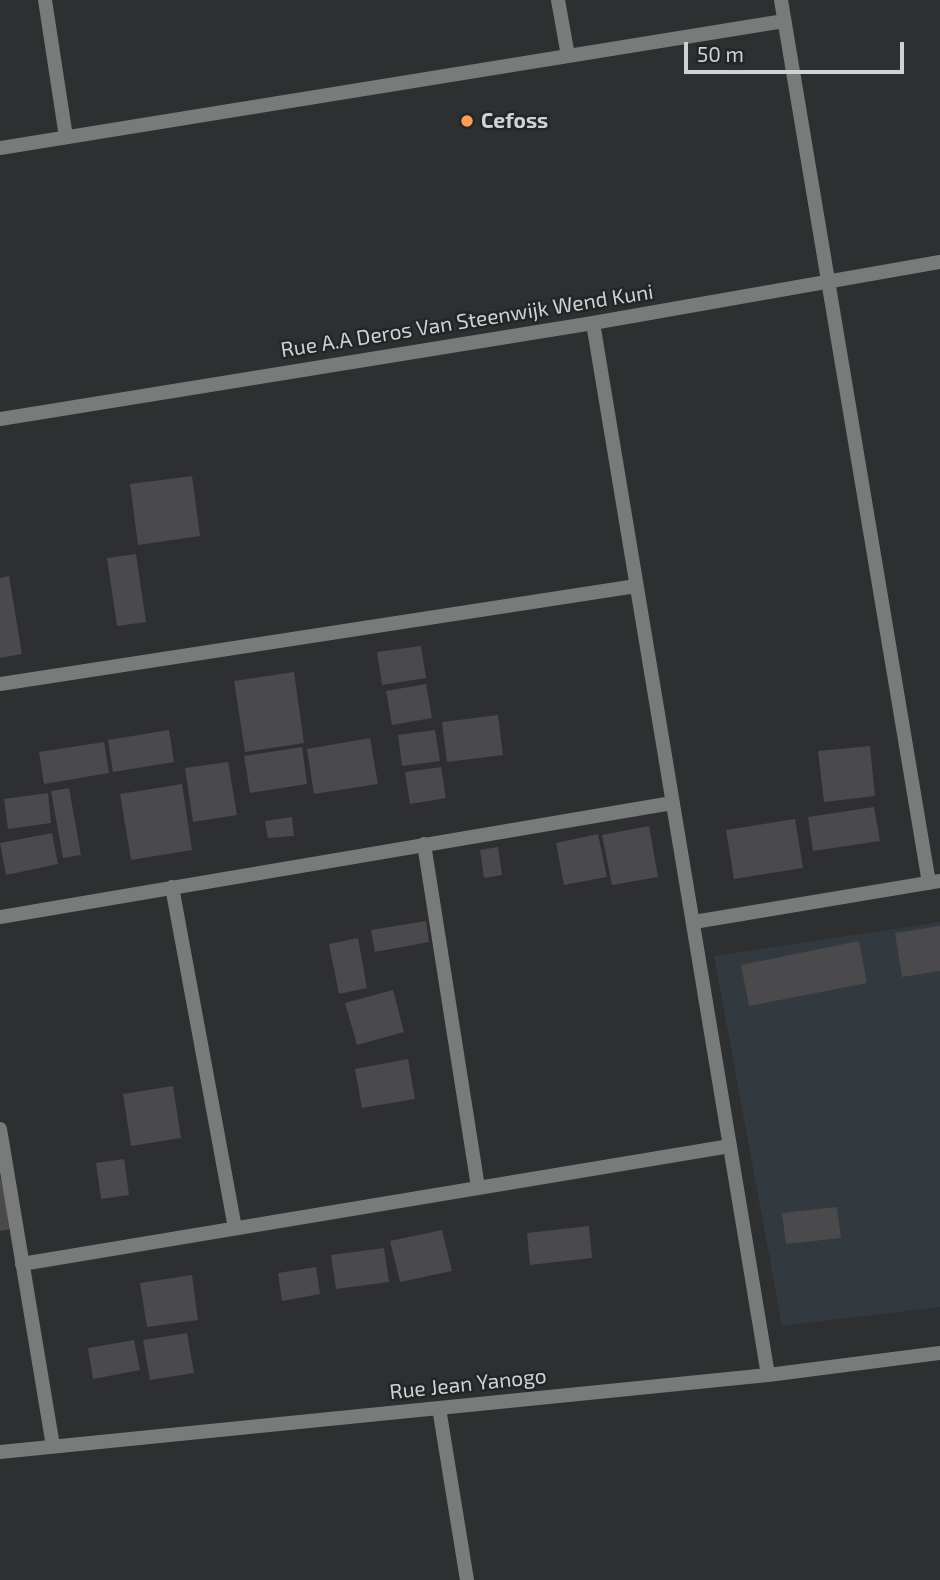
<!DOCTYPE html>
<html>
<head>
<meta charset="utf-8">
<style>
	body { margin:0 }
	#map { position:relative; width:940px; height:1580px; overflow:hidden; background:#2d2f31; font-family:"Exo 2",sans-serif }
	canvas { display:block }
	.scale { position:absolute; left:684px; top:42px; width:220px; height:32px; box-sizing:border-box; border:4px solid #d0d1d2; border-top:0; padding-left:9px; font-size:21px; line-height:24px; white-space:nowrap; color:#d0d1d2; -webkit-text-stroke:5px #232527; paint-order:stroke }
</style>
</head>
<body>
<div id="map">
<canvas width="940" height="1580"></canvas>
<div class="scale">50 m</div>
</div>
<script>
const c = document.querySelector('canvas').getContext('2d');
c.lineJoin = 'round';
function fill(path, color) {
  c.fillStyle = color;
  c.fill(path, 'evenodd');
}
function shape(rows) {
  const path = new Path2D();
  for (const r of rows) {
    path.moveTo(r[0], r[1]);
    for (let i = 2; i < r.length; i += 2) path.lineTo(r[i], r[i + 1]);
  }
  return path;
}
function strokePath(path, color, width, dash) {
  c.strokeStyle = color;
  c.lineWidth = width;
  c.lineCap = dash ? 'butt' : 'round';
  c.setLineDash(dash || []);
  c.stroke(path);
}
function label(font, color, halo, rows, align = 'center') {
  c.font = font + ' "Exo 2",sans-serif';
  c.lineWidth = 5;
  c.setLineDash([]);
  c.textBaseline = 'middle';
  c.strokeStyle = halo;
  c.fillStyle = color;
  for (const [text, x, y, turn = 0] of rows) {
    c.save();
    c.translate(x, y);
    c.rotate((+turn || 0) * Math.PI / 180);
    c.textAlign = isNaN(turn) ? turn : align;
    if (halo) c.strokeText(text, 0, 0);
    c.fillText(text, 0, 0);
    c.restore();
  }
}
fill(shape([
	[940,922,940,1307,782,1326,714,956]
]), '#32393f');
fill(shape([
	[192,476,200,536,138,545,130,484],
	[136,554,146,622,117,626,107,558],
	[9,576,22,654,0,658,0,578],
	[421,646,426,678,382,685,377,652],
	[294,672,304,743,245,752,234,681],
	[426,684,432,718,392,725,386,691],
	[498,715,503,755,447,762,442,722],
	[169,730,174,762,113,772,108,740],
	[435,730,440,761,402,766,398,735],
	[370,738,378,784,314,794,307,749],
	[104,742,109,773,44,784,39,752],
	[870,746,875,796,824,802,818,751],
	[302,747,307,784,250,793,244,756],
	[228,762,237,815,193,822,185,768],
	[441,767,446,798,410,804,405,772],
	[182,784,192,850,131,860,120,794],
	[69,788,81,855,63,858,51,791],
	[48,793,51,823,8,829,4,799],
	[874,807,880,841,813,851,808,817],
	[292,817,294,836,268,838,265,821],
	[795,819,803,868,734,879,726,830],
	[649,826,658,877,612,885,602,835],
	[52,833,58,864,6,875,0,843],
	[598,834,607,877,564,885,556,843],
	[498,847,502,875,484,878,480,850],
	[426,921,429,942,375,952,371,930],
	[940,926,940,971,902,977,895,933],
	[358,938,367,988,339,994,329,944],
	[859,941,867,983,749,1006,741,965],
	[393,990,404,1032,357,1045,345,1003],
	[408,1059,415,1099,362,1108,355,1069],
	[173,1086,181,1138,131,1146,123,1094],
	[124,1159,129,1195,101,1199,96,1163],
	[1,1178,11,1229,0,1231,0,1179],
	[837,1207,841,1238,786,1244,782,1213],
	[589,1226,592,1258,530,1265,527,1233],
	[442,1230,452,1271,400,1282,390,1241],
	[384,1248,389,1282,336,1289,331,1255],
	[316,1267,320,1294,282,1301,278,1273],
	[192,1275,198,1320,147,1327,140,1283],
	[187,1333,194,1373,150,1380,143,1340],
	[134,1340,140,1370,93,1379,88,1348]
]), '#4a4a4d');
strokePath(shape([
	[45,0,66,137],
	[558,0,568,56],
	[781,0,929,883],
	[0,148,784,21],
	[593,323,768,1375],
	[0,419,593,323,940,262],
	[0,684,636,586],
	[424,844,478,1187],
	[172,887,235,1228],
	[0,917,672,803],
	[694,922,940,881],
	[0,1129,53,1446],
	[22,1264,730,1146],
	[439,1408,467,1580],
	[0,1452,768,1375,940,1353]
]), '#797b7b', 14);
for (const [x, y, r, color] of [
	[467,121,7,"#fd9c56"]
]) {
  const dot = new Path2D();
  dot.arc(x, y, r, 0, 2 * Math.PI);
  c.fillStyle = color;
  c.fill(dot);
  strokePath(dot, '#232527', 2.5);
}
label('bold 21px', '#d0d1d2', '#232527', [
	["Cefoss",481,121]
], 'left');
label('21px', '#d0d1d2', '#232527', [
	["Rue A.A Deros Van Steenwijk Wend Kuni",467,321,-9],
	["Rue Jean Yanogo",468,1384,-6]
]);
</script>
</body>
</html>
